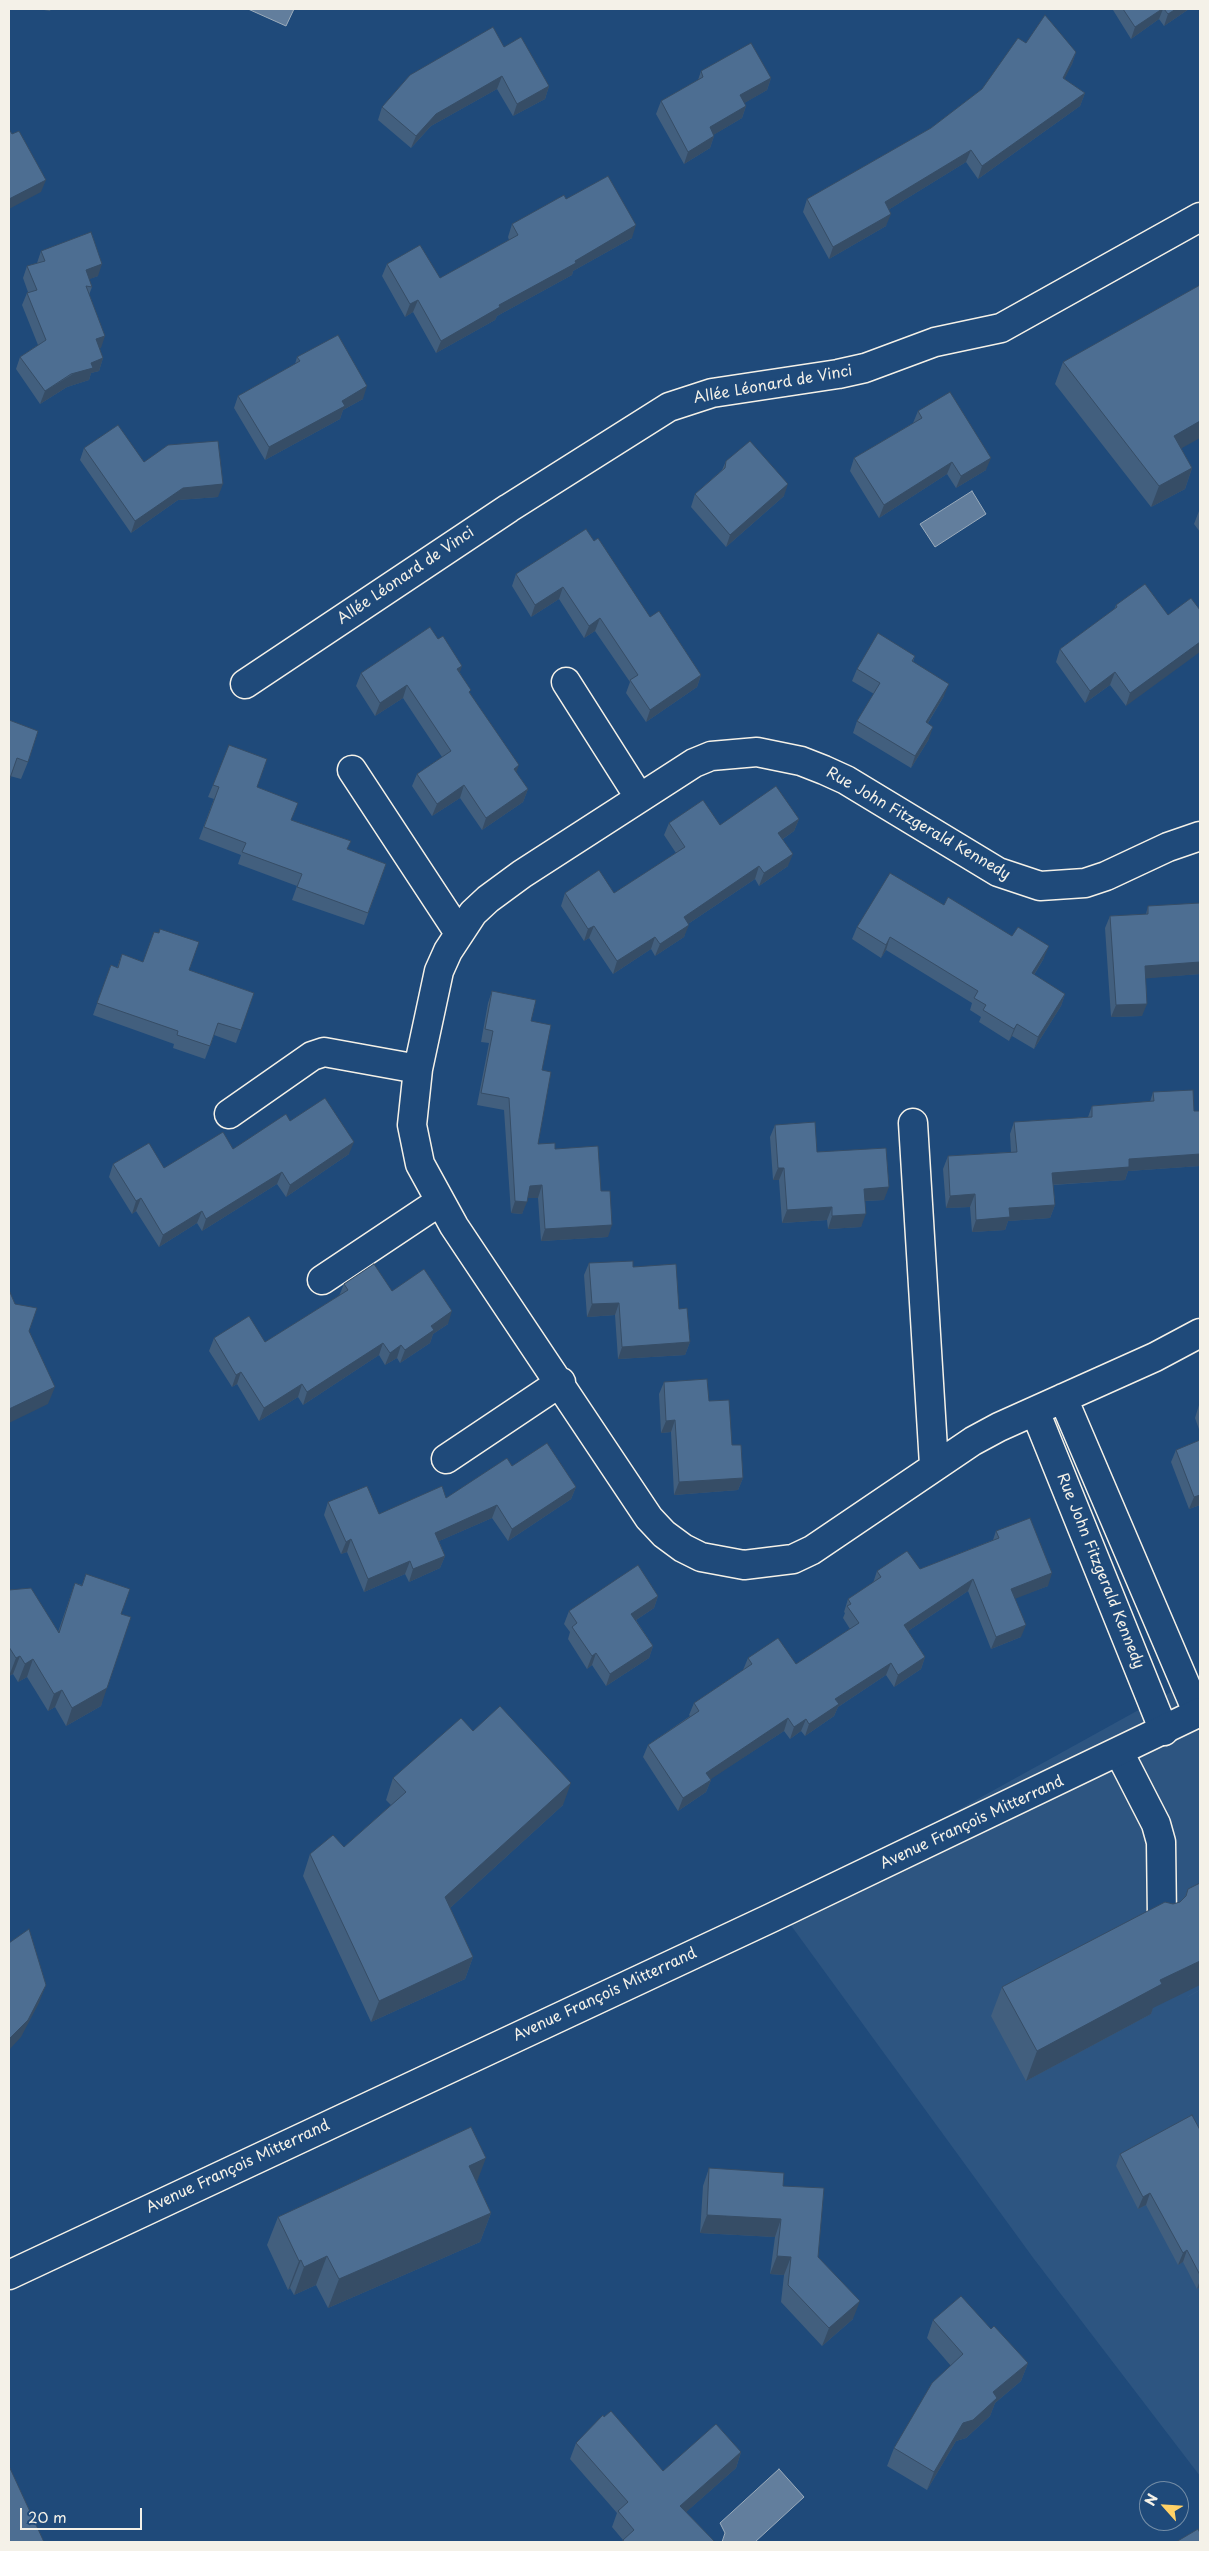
<!DOCTYPE html>
<html>
<head>
<meta charset="utf-8">
<style>
	body { margin:0 }
	#map { position:relative; width:1209px; height:2551px; overflow:hidden; background:#1f4a7a; font-family:"Playpen Sans",sans-serif }
	canvas { display:block }
	.frame { position:absolute; inset:0; border:10px solid #f4f1e8; pointer-events:none }
	.north { position:absolute; left:1139px; top:2481px; width:50px; height:50px; box-sizing:border-box; background:#1f4a7a; border:1px solid #748da6; border-radius:50%; rotate:296deg; font-size:14px; font-weight:700; line-height:20px; text-align:center; color:#f4f1e8 }
	.north::after { content:''; display:block; margin:auto; width:18px; height:22px; background:#ffd166; clip-path:polygon(50% 0,100% 100%,50% 72%,0 100%) }
	.scale { position:absolute; left:20px; top:2508px; width:122px; height:22px; box-sizing:border-box; border:2px solid #f4f1e8; border-top:0; padding-left:6px; font-size:15px; line-height:18px; white-space:nowrap; color:#f4f1e8; -webkit-text-stroke:4px #1f4a7a; paint-order:stroke }
</style>
</head>
<body>
<div id="map">
<canvas width="1209" height="2551"></canvas>
<div class="frame"></div>
<div class="north">N</div>
<div class="scale">20 m</div>
</div>
<script>
const c = document.querySelector('canvas').getContext('2d');
c.lineJoin = 'round';
function fill(path, color) {
  c.fillStyle = color;
  c.fill(path, 'evenodd');
}
function shape(rows) {
  const path = new Path2D();
  for (const r of rows) {
    path.moveTo(r[0], r[1]);
    for (let i = 2; i < r.length; i += 2) path.lineTo(r[i], r[i + 1]);
  }
  return path;
}
function strokePath(path, color, width, dash) {
  c.strokeStyle = color;
  c.lineWidth = width;
  c.lineCap = dash ? 'butt' : 'round';
  c.setLineDash(dash || []);
  c.stroke(path);
}
function label(font, color, halo, rows, align = 'center') {
  c.font = font + ' "Playpen Sans",sans-serif';
  c.lineWidth = 5;
  c.setLineDash([]);
  c.textBaseline = 'middle';
  c.strokeStyle = halo;
  c.fillStyle = color;
  for (const [text, x, y, turn = 0] of rows) {
    c.save();
    c.translate(x, y);
    c.rotate((+turn || 0) * Math.PI / 180);
    c.textAlign = isNaN(turn) ? turn : align;
    if (halo) c.strokeText(text, 0, 0);
    c.fillText(text, 0, 0);
    c.restore();
  }
}
fill(shape([
	[1200,1676,1200,2476,1034,2259,779,1909]
]), '#2d5581');
const water = shape([
	[248,9,294,9,286,26,248,9],
	[972,491,986,514,935,547,920,524,972,491],
	[779,2469,804,2497,755,2542,722,2542,725,2533,720,2523,779,2469]
]);
fill(water, '#627e9d');
strokePath(water, '#9cacbb', 1);
strokePath(shape([
	[1180,1953,1200,1990]
]), '#3f638a', 28, [28, 14]);
const street = shape([
	[566,682,639,797],
	[245,684,509,508,669,407,712,393,838,374,865,368,935,342,1001,328,1200,217],
	[352,770,459,933],
	[1200,836,1168,847,1106,876,1085,883,1040,886,998,872,846,780,824,770,801,761,757,752,711,756,694,763,522,874,488,899,473,913,448,951,439,971,418,1069,412,1125,420,1164,454,1226,649,1518,664,1534,683,1548,701,1557,744,1565,793,1559,812,1550,973,1441,999,1427,1155,1357,1200,1333],
	[229,1114,312,1056,324,1052,418,1069],
	[913,1123,934,1465],
	[322,1280,439,1202],
	[1063,1398,1198,1714],
	[1035,1411,1164,1731],
	[446,1459,561,1382],
	[1119,1752,1156,1824,1161,1842,1162,1918]
]);
const secondary = shape([
	[9,2275,771,1918,1200,1712]
]);
strokePath(street, '#f4f1e8', 31);
strokePath(secondary, '#f4f1e8', 31);
strokePath(street, '#1f4a7a', 28);
strokePath(secondary, '#1f4a7a', 28);
fill(shape([
	[38,9,51,9,50,11],
	[1113,9,1189,9,1164,26,1159,19,1131,39,1113,10],
	[1026,43,1076,52,1072,64,1064,79,1085,93,1080,106,978,179,966,162,888,210,886,226,829,259,803,212,807,199,931,128,982,89],
	[504,47,549,86,545,99,513,116,497,89,431,126,411,148,378,120,382,107],
	[701,71,771,78,767,90,744,103,746,106,742,118,713,135,714,136,710,148,684,164,656,114,661,101,698,80],
	[566,199,632,238,573,271,572,275,497,316,495,320,436,353,413,312,405,317,382,276,387,264,440,278,509,240,508,237,512,224],
	[41,251,98,276,89,279,92,287,89,295,101,348,99,348,103,358,99,371,91,373,89,380,67,387,40,404,16,369,20,357,38,345,22,305,27,293,28,292,23,278,27,266,37,263],
	[297,357,363,399,343,410,340,419,265,460,234,408,238,396,295,364],
	[1063,362,1181,448,1192,468,1185,489,1151,507,1055,384],
	[918,411,986,470,956,488,947,474,879,518,850,471,854,458,913,423],
	[84,448,144,462,218,497,178,500,131,533,80,460],
	[726,461,784,496,726,547,691,507,695,494,722,470],
	[1200,510,1200,532,1194,524,1199,511],
	[594,541,650,617,701,675,697,687,646,722,626,693,630,682,595,631,584,638,559,599,531,617,512,586,516,574],
	[1116,605,1168,615,1126,706,1110,685,1085,703,1056,662,1060,649,1114,610],
	[915,656,913,662,944,696,928,723,929,739,911,768,853,733,857,721,874,694,852,681,857,669],
	[361,673,460,673,470,693,516,772,528,789,523,802,482,830,460,798,432,816,412,786,417,774,442,757,403,698,375,716,356,686],
	[9,720,28,762,21,779,10,776],
	[213,785,257,787,292,820,347,849,386,864,364,925,292,900,297,886,238,864,241,855,199,839,214,799,208,797],
	[799,819,794,831,783,839,788,866,759,886,755,879,688,924,684,937,655,956,651,949,613,974,589,938,584,941,561,906,565,893,614,893,676,853,664,835,669,823,720,825],
	[944,905,1044,958,1034,975,1065,994,1061,1006,1034,1049,1012,1036,1009,1041,979,1022,981,1017,970,1010,972,1003,886,950,881,958,852,939,857,927],
	[1148,906,1200,974,1145,978,1142,1016,1111,1017,1105,928,1110,916,1146,914],
	[122,954,143,962,189,970,254,993,236,1043,214,1035,205,1059,173,1048,174,1044,93,1015,111,965,117,968],
	[492,991,531,1021,542,1070,538,1144,555,1149,601,1191,608,1237,541,1241,538,1198,527,1198,522,1214,511,1213,504,1110,477,1105,489,1043,481,1042,488,1003],
	[1153,1092,1194,1111,1200,1111,1200,1166,1128,1171,1125,1180,1053,1185,1055,1205,1050,1218,1008,1221,1005,1230,972,1232,970,1207,946,1208,943,1169,948,1156,1011,1152,1010,1134,1014,1122,1088,1117,1092,1106,1150,1102],
	[290,1121,349,1154,286,1197,277,1184,202,1231,197,1223,159,1247,136,1211,132,1214,109,1177,113,1164,164,1168,233,1149],
	[775,1125,817,1152,884,1200,865,1201,861,1227,828,1229,827,1220,782,1223,779,1180,773,1180,770,1137],
	[589,1263,633,1267,679,1309,690,1342,685,1355,618,1359,615,1315,587,1317,584,1275],
	[344,1284,392,1291,448,1324,433,1334,430,1343,400,1363,397,1358,385,1365,379,1355,303,1405,298,1397,259,1421,237,1384,232,1387,209,1351,214,1338,265,1342,339,1296],
	[664,1382,709,1401,732,1445,743,1478,738,1490,674,1495,671,1432,661,1433,659,1394],
	[1199,1405,1200,1405,1200,1432,1195,1418],
	[1176,1450,1200,1505,1189,1509,1171,1462],
	[512,1466,576,1487,571,1499,508,1541,492,1518,439,1541,445,1556,440,1568,409,1582,405,1574,364,1592,347,1552,341,1554,324,1515,328,1502,379,1514,446,1498],
	[996,1531,1048,1586,1015,1598,1021,1637,991,1649,968,1591,908,1631,925,1657,921,1669,894,1687,886,1675,838,1707,834,1716,805,1736,801,1731,790,1739,784,1731,710,1779,711,1780,706,1792,678,1811,643,1757,648,1745,690,1716,689,1715,694,1703,743,1670,748,1658,796,1664,850,1629,843,1618,845,1613,844,1612,848,1599,873,1583,877,1571,920,1569,993,1540],
	[86,1574,121,1614,101,1706,66,1726,55,1707,48,1711,27,1677,18,1682,13,1674,9,1676,9,1589,58,1632,75,1583,82,1585],
	[658,1596,654,1608,636,1620,653,1646,649,1658,606,1686,592,1665,587,1669,568,1639,570,1632,564,1624,569,1611],
	[473,1731,563,1805,450,1908,473,1957,465,1979,371,2022,303,1876,310,1854,344,1847,391,1805,386,1800,393,1778],
	[1188,1889,1151,2014,1026,2081,991,2016,1002,1987,1173,1904,1180,1902,1185,1897],
	[1200,2130,1200,2287,1197,2289,1183,2262,1178,2265,1146,2205,1138,2209,1116,2166,1120,2154],
	[709,2168,783,2186,818,2257,853,2319,822,2346,781,2302,784,2275,770,2274,775,2237,700,2233,703,2186],
	[477,2183,491,2213,480,2242,328,2308,316,2285,294,2295,290,2288,288,2290,267,2245,278,2217],
	[933,2320,991,2329,1028,2363,1021,2381,995,2403,990,2416,966,2438,956,2441,927,2490,887,2466,894,2448,951,2366,927,2338],
	[604,2417,663,2471,741,2452,736,2468,686,2512,715,2542,622,2542,623,2540,612,2527,617,2513,570,2459,576,2443]
]), '#425f7e');
fill(shape([
	[1162,9,1163,9,1159,19,1131,39,1135,27],
	[1176,9,1189,9,1164,26,1168,14],
	[1076,52,1072,64,1059,90,1063,78],
	[502,76,497,89,431,126,411,148,416,136,436,114],
	[771,78,767,90,736,108,740,95],
	[549,86,545,99,513,116,517,104],
	[1085,93,1080,106,978,179,982,166],
	[746,106,742,118,705,140,710,127],
	[714,136,710,148,684,164,688,152],
	[971,150,966,162,880,215,885,202],
	[46,180,41,192,9,209,9,199],
	[891,214,886,226,829,259,833,247],
	[636,225,632,238,573,271,572,275,497,316,495,320,436,353,441,341,499,305],
	[102,264,98,276,82,282,86,270],
	[418,300,413,312,405,317,410,304],
	[105,336,101,348,91,352,96,339],
	[103,358,99,371,91,373,89,380,67,387,40,404,45,391,91,363],
	[367,386,363,399,343,410,340,419,265,460,269,447,342,401],
	[1200,421,1200,438,1166,457,1174,436],
	[991,458,986,470,956,488,961,476],
	[952,462,947,474,879,518,884,505],
	[1192,468,1185,489,1151,507,1159,486],
	[223,484,218,497,178,500,131,533,135,521,183,488],
	[788,484,784,496,726,547,730,535],
	[563,587,559,599,531,617,535,605],
	[600,618,595,631,584,638,589,626],
	[1200,642,1200,652,1126,706,1130,693],
	[462,666,458,678,457,669],
	[1115,672,1110,685,1085,703,1090,691],
	[701,675,697,687,646,722,650,710],
	[949,684,944,696,921,734,926,722],
	[407,685,403,698,375,716,380,703],
	[933,727,929,739,911,768,915,756],
	[519,765,514,778,514,769],
	[464,785,460,798,432,816,437,804],
	[528,789,523,802,482,830,486,818],
	[799,819,794,831,774,845,778,833],
	[793,854,788,866,759,886,764,873],
	[759,866,755,879,679,930,684,917],
	[689,925,684,937,655,956,660,944],
	[594,926,589,938,584,941,588,929],
	[655,937,651,949,613,974,617,961],
	[890,937,886,950,881,958,886,945],
	[1049,946,1044,958,1027,986,1032,973],
	[1200,962,1200,974,1140,979,1145,966],
	[1065,994,1061,1006,1034,1049,1038,1037],
	[1147,1004,1142,1016,1111,1017,1116,1005],
	[1017,1024,1012,1036,1009,1041,1014,1029],
	[354,1142,349,1154,286,1197,290,1185],
	[1200,1154,1200,1166,1128,1171,1125,1180,1048,1185,1052,1173,1129,1159],
	[778,1168,784,1168,779,1180,773,1180],
	[282,1172,277,1184,202,1231,206,1219],
	[542,1185,538,1198,525,1198,530,1186],
	[889,1187,884,1200,860,1201,864,1189],
	[975,1194,970,1207,946,1208,950,1196],
	[141,1198,136,1211,132,1214,136,1201],
	[515,1201,527,1202,522,1214,511,1213],
	[1055,1205,1050,1218,1008,1221,1005,1230,972,1232,976,1220,1009,1208],
	[832,1207,827,1220,782,1223,787,1210],
	[202,1211,197,1223,159,1247,163,1235],
	[866,1214,861,1227,828,1229,832,1216],
	[612,1225,608,1237,541,1241,545,1229],
	[619,1303,615,1315,587,1317,592,1304],
	[452,1311,448,1324,433,1334,430,1343,400,1363,405,1350,431,1326],
	[690,1342,685,1355,618,1359,622,1347],
	[383,1343,379,1355,303,1405,307,1392],
	[401,1345,397,1358,385,1365,390,1353],
	[241,1372,237,1384,232,1387,236,1375],
	[302,1384,298,1397,259,1421,264,1408],
	[55,1387,48,1404,9,1423,9,1409],
	[675,1420,671,1432,661,1433,666,1421],
	[743,1478,738,1490,674,1495,679,1482],
	[576,1487,571,1499,508,1541,512,1529],
	[1200,1495,1200,1505,1189,1509,1194,1497],
	[497,1505,492,1518,430,1545,435,1533],
	[351,1539,347,1552,341,1554,346,1542],
	[445,1556,440,1568,409,1582,413,1569],
	[410,1561,405,1574,364,1592,368,1579],
	[1052,1573,1048,1586,1007,1602,1011,1589],
	[973,1579,968,1591,899,1637,904,1625],
	[658,1596,654,1608,627,1626,631,1614],
	[1026,1625,1021,1637,991,1649,996,1637],
	[653,1646,649,1658,606,1686,610,1674],
	[596,1653,592,1665,587,1669,592,1656],
	[20,1656,13,1674,9,1676,16,1658],
	[925,1657,921,1669,894,1687,898,1675],
	[33,1659,27,1677,18,1682,25,1664],
	[891,1663,886,1675,838,1707,834,1716,805,1736,809,1724,835,1699],
	[107,1688,101,1706,66,1726,72,1708],
	[62,1690,55,1707,48,1711,54,1694],
	[788,1718,784,1731,702,1785,706,1773],
	[806,1719,801,1731,790,1739,794,1727],
	[711,1780,706,1792,678,1811,683,1798],
	[571,1783,563,1805,438,1919,445,1897],
	[473,1957,465,1979,371,2022,379,2001],
	[1200,1961,1200,1985,1153,2008,1151,2014,1026,2081,1037,2051,1160,1980],
	[46,1985,39,2003,21,2037,9,2050,9,2039],
	[486,2158,475,2187,469,2166],
	[1150,2193,1146,2205,1138,2209,1143,2197],
	[491,2213,480,2242,328,2308,339,2279],
	[707,2215,781,2219,775,2237,700,2233],
	[1187,2250,1183,2262,1178,2265,1183,2253],
	[327,2256,316,2285,294,2295,304,2267],
	[777,2256,791,2257,784,2275,770,2274],
	[301,2260,290,2288,288,2290,299,2261],
	[1200,2280,1200,2287,1197,2289],
	[860,2301,853,2319,822,2346,829,2328],
	[1028,2363,1021,2381,995,2403,990,2416,966,2438,956,2441,927,2490,934,2472,963,2423,993,2392],
	[741,2452,736,2468,675,2522,680,2506]
]), '#364d66');
const building = shape([
	[1123,9,1162,9,1135,27,1123,9],
	[1164,9,1176,9,1168,14,1164,9],
	[1045,15,1076,52,1063,78,1085,93,982,166,971,150,885,202,891,214,833,247,807,199,931,128,982,89,1018,38,1026,43,1045,15],
	[493,27,504,47,521,37,549,86,517,104,502,76,436,114,416,136,382,107,410,75,493,27],
	[751,43,771,78,740,95,746,106,710,127,714,136,688,152,661,101,703,77,701,71,751,43],
	[9,129,12,134,19,131,46,180,9,199,9,129],
	[608,176,636,225,575,261,576,263,499,305,500,307,441,341,418,300,410,304,387,264,420,245,440,278,518,235,512,224,564,195,566,199,608,176],
	[91,232,102,264,86,270,92,287,86,286,105,336,96,339,103,358,91,363,93,368,71,374,45,391,20,357,46,340,27,293,37,290,27,266,45,261,41,251,91,232],
	[1200,285,1200,421,1174,436,1192,468,1159,486,1063,362,1200,285],
	[338,335,367,386,342,401,345,406,269,447,238,396,300,361,297,357,338,335],
	[950,392,991,458,961,476,952,462,884,505,854,458,922,418,918,411,950,392],
	[118,425,144,462,168,445,218,441,223,484,183,488,135,521,84,448,118,425],
	[750,441,788,484,730,535,695,494,725,468,726,461,750,441],
	[586,529,594,541,598,538,650,617,659,611,701,675,650,710,630,680,638,675,600,618,589,626,563,587,535,605,516,574,586,529],
	[1145,584,1168,615,1191,598,1200,610,1200,642,1130,693,1115,672,1090,691,1060,649,1117,607,1116,605,1145,584],
	[430,627,438,639,443,636,462,666,457,669,471,690,469,692,519,765,514,769,528,789,486,818,464,785,437,804,417,774,451,751,407,685,380,703,361,673,430,627],
	[878,633,915,656,912,661,949,684,926,722,933,727,915,756,857,721,880,683,857,669,878,633],
	[9,720,38,731,28,762,17,758,9,781,9,720],
	[229,745,267,759,257,787,298,803,291,820,351,841,347,849,386,864,368,913,297,887,302,874,242,852,246,843,204,827,219,787,213,785,229,745],
	[776,786,799,819,778,833,793,854,764,873,759,866,684,917,689,925,660,944,655,937,617,961,594,926,588,929,565,893,599,870,614,893,685,847,669,823,703,800,720,825,776,786],
	[890,873,944,905,948,897,1012,936,1018,927,1049,946,1032,973,1065,994,1038,1037,1017,1024,1014,1029,983,1010,986,1005,974,998,978,991,890,937,886,945,857,927,890,873],
	[1200,903,1200,962,1145,966,1147,1004,1116,1005,1110,916,1148,914,1148,906,1200,903],
	[160,929,199,942,189,970,254,993,241,1030,218,1023,210,1046,177,1035,178,1031,97,1003,111,965,118,968,122,954,143,962,154,932,159,933,160,929],
	[492,991,536,1000,531,1021,551,1025,542,1070,551,1072,538,1144,555,1143,555,1149,598,1146,601,1191,610,1191,612,1225,545,1229,542,1185,530,1186,527,1202,515,1201,509,1098,481,1093,493,1031,485,1029,492,991],
	[1193,1090,1194,1111,1200,1111,1200,1154,1129,1159,1129,1167,1052,1173,1055,1205,1009,1208,1010,1217,976,1220,975,1194,950,1196,948,1156,1017,1152,1014,1122,1092,1117,1092,1106,1154,1101,1153,1092,1193,1090],
	[325,1098,354,1142,290,1185,282,1172,206,1219,202,1211,163,1235,141,1198,136,1201,113,1164,149,1143,164,1168,223,1132,233,1149,286,1114,290,1121,325,1098],
	[815,1122,817,1152,886,1148,889,1187,864,1189,866,1214,832,1216,832,1207,787,1210,784,1168,778,1168,775,1125,815,1122],
	[633,1261,633,1267,676,1264,679,1309,687,1308,690,1342,622,1347,619,1303,592,1304,589,1263,633,1261],
	[374,1264,392,1291,424,1269,452,1311,431,1326,434,1330,405,1350,401,1345,390,1353,383,1343,307,1392,302,1384,264,1408,241,1372,236,1375,214,1338,249,1316,265,1342,348,1290,344,1284,374,1264],
	[9,1290,15,1304,37,1308,29,1331,55,1387,9,1409,9,1290],
	[707,1379,709,1401,729,1400,732,1445,741,1445,743,1478,679,1482,675,1420,666,1421,664,1382,707,1379],
	[1200,1440,1200,1495,1194,1497,1176,1450,1200,1440],
	[547,1443,576,1487,512,1529,497,1505,435,1533,445,1556,413,1569,410,1561,368,1579,351,1539,346,1542,328,1502,367,1486,379,1514,442,1486,446,1498,507,1458,512,1466,547,1443],
	[1030,1518,1052,1573,1011,1589,1026,1625,996,1637,973,1579,904,1625,925,1657,898,1675,891,1663,835,1699,839,1704,809,1724,806,1719,794,1727,788,1718,706,1773,711,1780,683,1798,648,1745,699,1711,694,1703,752,1664,748,1658,778,1638,796,1664,859,1623,847,1606,851,1604,848,1599,881,1577,877,1571,907,1551,920,1569,999,1538,996,1531,1030,1518],
	[638,1565,658,1596,631,1614,653,1646,610,1674,596,1653,592,1656,572,1627,577,1623,569,1611,638,1565],
	[86,1574,130,1589,121,1614,131,1617,107,1688,72,1708,62,1690,54,1694,33,1659,25,1664,20,1656,16,1658,9,1647,9,1590,31,1588,59,1633,75,1583,82,1586,86,1574],
	[500,1706,571,1783,445,1897,473,1957,379,2001,310,1854,333,1835,344,1847,406,1792,393,1778,461,1718,473,1731,500,1706],
	[1200,1883,1200,1961,1160,1980,1162,1984,1037,2051,1002,1987,1165,1902,1173,1904,1180,1902,1186,1896,1188,1889,1200,1883],
	[29,1929,46,1985,28,2020,9,2039,9,1943,29,1929],
	[1192,2115,1200,2130,1200,2275,1187,2250,1183,2253,1150,2193,1143,2197,1120,2154,1192,2115],
	[471,2127,486,2158,469,2166,491,2213,339,2279,327,2256,304,2267,301,2260,299,2261,278,2217,471,2127],
	[709,2168,784,2173,783,2186,824,2188,818,2257,860,2301,829,2328,788,2285,791,2257,777,2256,781,2219,707,2215,709,2168],
	[961,2296,991,2329,994,2326,1028,2363,993,2392,997,2398,973,2420,963,2423,934,2472,894,2448,932,2383,963,2354,933,2320,961,2296],
	[611,2411,663,2471,716,2424,741,2452,680,2506,715,2542,624,2542,623,2540,634,2530,618,2511,628,2502,576,2443,603,2415,604,2417,611,2411],
	[9,2466,44,2542,9,2542,9,2466],
	[1198,2529,1200,2533,1200,2542,1176,2542,1198,2529]
]);
fill(building, '#4d6e92');
strokePath(building, '#364d66', 1);
label('15px', '#f4f1e8', '#1f4a7a', [
	["Allée Léonard de Vinci",773,385,-10],
	["Allée Léonard de Vinci",406,576,-34],
	["Rue John Fitzgerald Kennedy",918,824,30],
	["Rue John Fitzgerald Kennedy",1100,1571,68],
	["Avenue François Mitterrand",972,1823,-25],
	["Avenue François Mitterrand",605,1995,-25],
	["Avenue François Mitterrand",238,2167,-25]
]);
</script>
</body>
</html>
